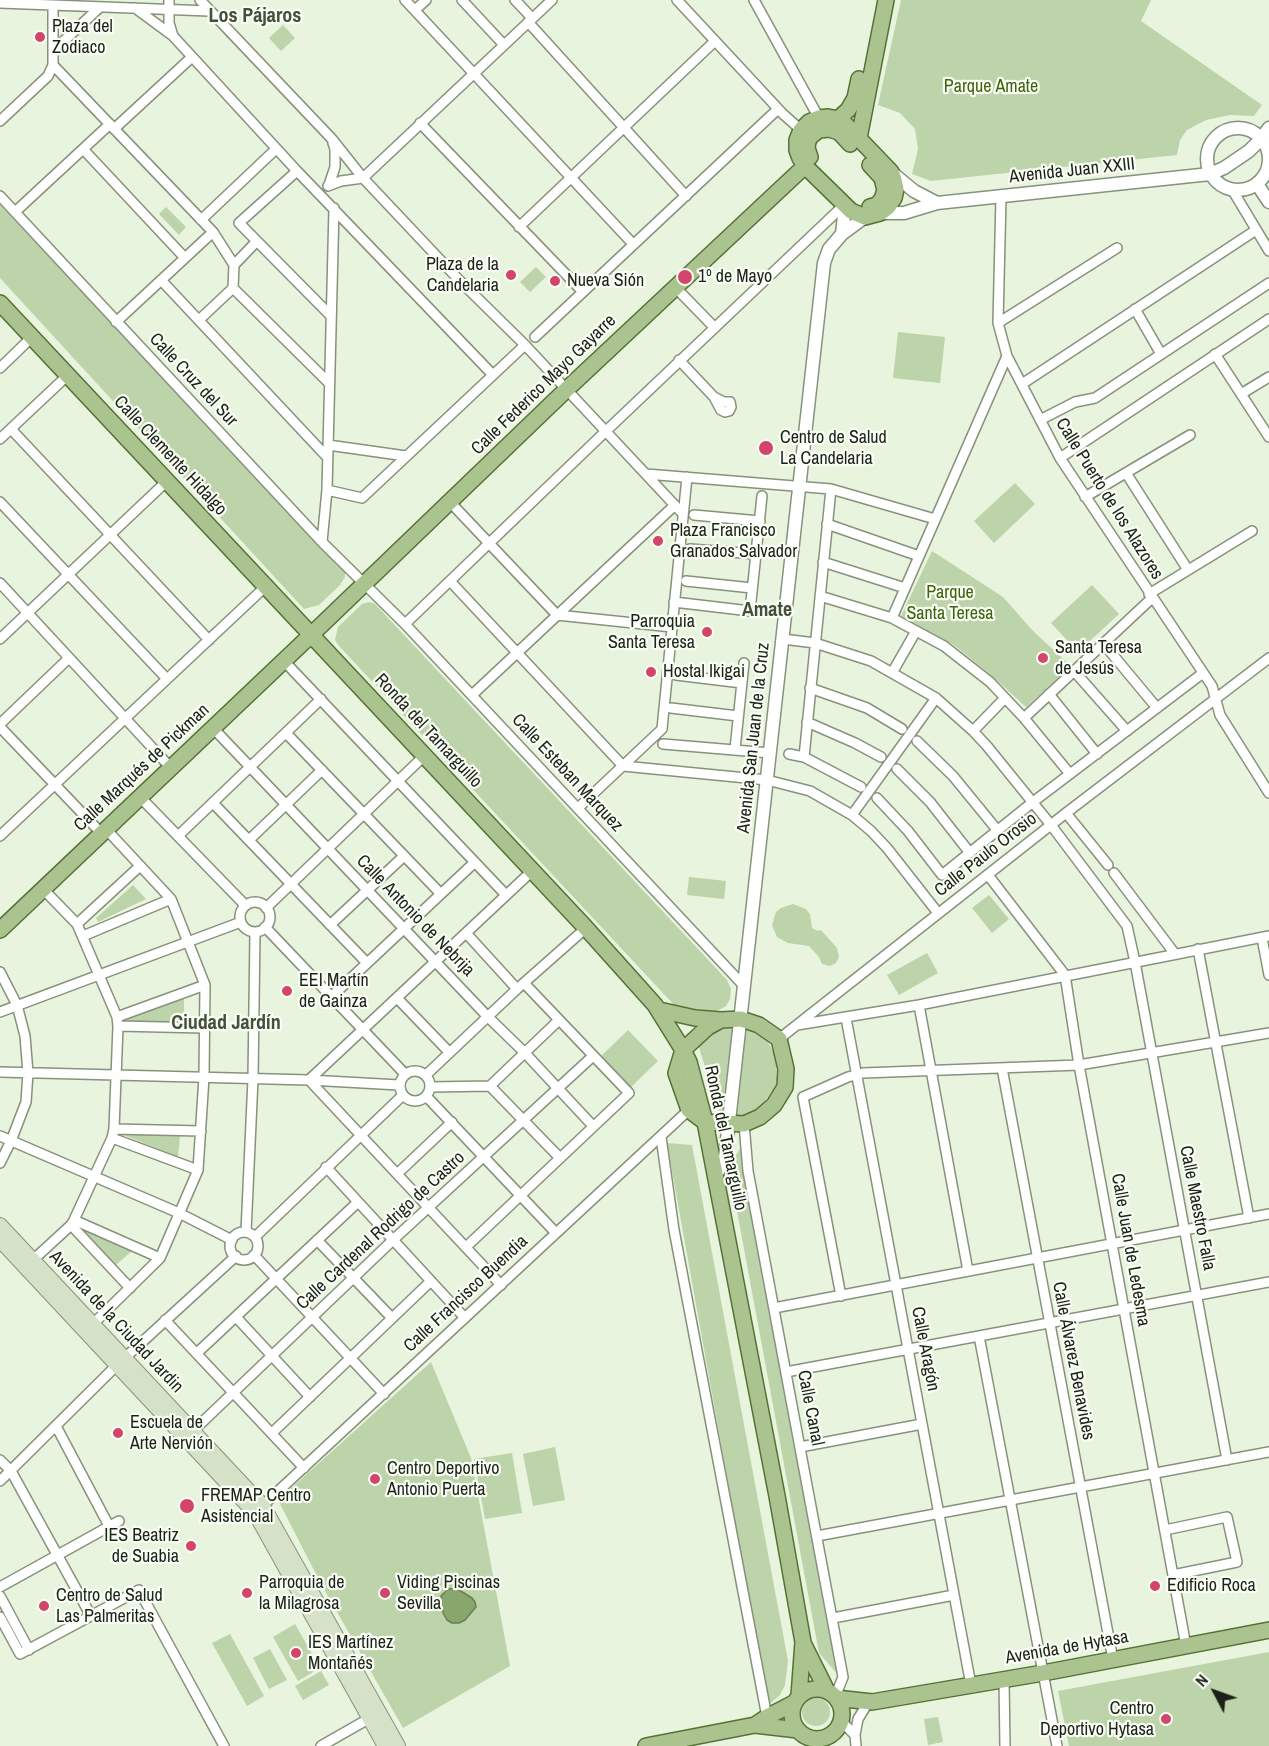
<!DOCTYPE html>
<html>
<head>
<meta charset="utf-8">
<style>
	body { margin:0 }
	#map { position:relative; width:1269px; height:1746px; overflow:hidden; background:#e8f4dd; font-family:"Archivo Narrow",sans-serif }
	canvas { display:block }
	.north { position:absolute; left:1185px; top:1662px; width:60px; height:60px; -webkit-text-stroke:4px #f9fef5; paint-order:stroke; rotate:311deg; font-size:16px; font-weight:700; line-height:24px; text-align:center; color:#1d2119 }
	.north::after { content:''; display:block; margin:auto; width:21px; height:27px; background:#1d2119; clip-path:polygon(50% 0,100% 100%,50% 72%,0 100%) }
</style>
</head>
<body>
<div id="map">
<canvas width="1269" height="1746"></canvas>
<div class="north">N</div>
</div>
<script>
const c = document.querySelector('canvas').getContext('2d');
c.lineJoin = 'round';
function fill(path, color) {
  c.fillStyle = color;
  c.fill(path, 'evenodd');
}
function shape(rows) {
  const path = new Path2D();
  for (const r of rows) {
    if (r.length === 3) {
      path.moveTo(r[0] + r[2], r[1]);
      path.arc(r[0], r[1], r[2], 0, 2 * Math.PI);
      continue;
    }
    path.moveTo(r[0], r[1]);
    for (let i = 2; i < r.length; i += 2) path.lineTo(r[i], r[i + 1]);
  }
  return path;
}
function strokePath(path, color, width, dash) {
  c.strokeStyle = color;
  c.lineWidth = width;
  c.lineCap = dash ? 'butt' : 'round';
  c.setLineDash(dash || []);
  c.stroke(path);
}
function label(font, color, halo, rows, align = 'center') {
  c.font = font + ' "Archivo Narrow",sans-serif';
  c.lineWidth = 4.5;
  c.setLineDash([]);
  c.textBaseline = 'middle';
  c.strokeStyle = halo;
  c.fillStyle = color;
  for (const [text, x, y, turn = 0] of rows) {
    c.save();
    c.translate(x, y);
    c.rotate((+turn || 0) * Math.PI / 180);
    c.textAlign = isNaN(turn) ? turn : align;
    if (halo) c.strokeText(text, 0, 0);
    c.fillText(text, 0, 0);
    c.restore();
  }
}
fill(shape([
	[901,0,1151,0,1141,21,1262,105,1254,116,1230,115,1206,120,1187,130,1180,140,1177,155,931,181,912,174,918,149,915,129,900,113,878,105],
	[283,25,295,38,281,51,269,38],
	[0,205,345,570,345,577,340,585,319,605,304,609,0,278],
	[166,207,186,227,179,235,159,214],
	[536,267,546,277,530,292,520,282],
	[898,332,945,337,940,383,893,378],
	[1015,483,1035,504,994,543,974,521],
	[932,551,1003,597,1033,631,1071,666,1026,707,991,675,954,645,901,616],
	[1092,585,1119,614,1078,652,1051,623],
	[369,602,375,604,727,980,731,989,730,999,726,1006,719,1010,708,1012,696,1011,676,1007,339,646,335,640,338,627,362,604],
	[689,877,726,881,724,899,687,895],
	[133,885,146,899,98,922,96,918],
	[989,895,1009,919,992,933,972,908],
	[793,904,806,909,810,914,812,928,818,931,821,930,837,948,839,957,836,963,830,966,822,964,819,957,809,946,788,943,777,937,772,925,776,912,781,908],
	[927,953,938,973,899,995,887,975],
	[184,997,184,1023,126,1023,125,1017],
	[745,1026,767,1040,776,1058,777,1083,761,1107,748,1115,734,1118],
	[723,1027,733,1029,723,1112,719,1113,698,1044,708,1034],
	[628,1030,658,1061,627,1091,597,1060],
	[125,1131,180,1135,178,1157,124,1135],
	[667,1143,692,1145,788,1661,785,1685,780,1695,768,1705],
	[740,1148,839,1676,819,1653,729,1168],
	[83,1230,133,1250,116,1265],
	[431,1362,471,1458,510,1666,403,1728,320,1582,278,1500],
	[456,1588,475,1602,476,1607,474,1611,443,1613,442,1596,448,1589],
	[555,1447,565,1500,533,1506,523,1454],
	[512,1453,522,1513,485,1519,474,1459],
	[295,1624,320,1668,298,1681,273,1637],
	[230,1634,264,1696,247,1706,212,1643],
	[270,1649,287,1680,269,1689,253,1658],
	[1269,1652,1269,1746,1069,1746,1058,1691],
	[321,1671,329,1685,303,1700,295,1686],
	[816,1712,14],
	[938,1717,943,1742,928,1745,924,1719]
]), '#bdd3a9');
const water = shape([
	[456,1588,472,1598,475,1602,476,1607,465,1620,459,1623,452,1623,447,1620,443,1613,441,1596,448,1589,456,1588]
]);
fill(water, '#89a66d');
strokePath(water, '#697e54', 1.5);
const minor = shape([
	[169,0,169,23,173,36],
	[200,0,332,139,363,178,461,282,525,345,683,514],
	[405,0,633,244],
	[462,0,504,45],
	[515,0,532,18],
	[677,0,783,114,801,130],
	[754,0,819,118],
	[0,3,209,11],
	[135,8,173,36,297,171,493,375],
	[415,10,426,0],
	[528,22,686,196],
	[53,51,100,7],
	[53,65,213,232,234,265,233,288,329,383],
	[0,121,48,76,53,65,53,6],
	[420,123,583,292],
	[114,129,192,57],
	[83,149,185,258],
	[1268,165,1269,165],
	[297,171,239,223,330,315],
	[363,178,552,0],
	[329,185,335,167,335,149,333,143],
	[328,186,341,181,363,178],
	[1233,191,1269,251],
	[0,196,322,542,405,624,744,986],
	[1001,197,998,323,1007,356,1060,458,1212,686,1220,715,1269,793],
	[15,212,110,124],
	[201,220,276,149],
	[519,227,715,41],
	[234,265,257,241],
	[161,280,327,457],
	[675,287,714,327],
	[1135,309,1161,354],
	[199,320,233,288],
	[116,322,213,232],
	[998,323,1117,248],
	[535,337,778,109],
	[1215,354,1269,437],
	[679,360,714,397,724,402,730,402,731,407,729,411,725,412,721,410,714,397],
	[0,368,32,337],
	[1022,384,1256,230],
	[1241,394,1269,377],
	[1040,420,1075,402,1095,398,1269,283],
	[11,429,209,640],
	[0,439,68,375],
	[328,445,406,456],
	[1060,458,1269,319],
	[1126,473,1188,570],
	[646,474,831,489,935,519],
	[327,490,362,498,525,345],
	[1085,497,1190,435],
	[0,502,167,679],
	[450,502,557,615,672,627],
	[694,515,760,521],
	[827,524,919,556],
	[322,542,327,490,334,208],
	[690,549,756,554],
	[823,562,905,588],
	[450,581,623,766,767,780,810,791,852,815,871,831,887,848,938,913],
	[686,581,752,588],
	[0,583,171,768],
	[1149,594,1252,531],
	[820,596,892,618,944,646,990,682,1024,718,1152,598],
	[674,602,750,611,762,496],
	[892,618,1007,356],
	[405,624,606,431,844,205],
	[0,639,167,481],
	[783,639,815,643,871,661,936,698,973,731,987,746,1051,825,1127,926,1135,962,1227,1460],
	[1103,643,1157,708],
	[284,661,506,895],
	[1074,671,1127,731],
	[892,673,916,631],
	[676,675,742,683],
	[810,688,867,708,902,729],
	[1049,694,1097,754],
	[472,695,675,505],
	[671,708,738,716],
	[1024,718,1070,774],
	[807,722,855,743,881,757],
	[0,724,69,658],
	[0,727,102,834],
	[213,728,488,1017,524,1052,593,1126],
	[973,731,1005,698],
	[286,733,440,893],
	[917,741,953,776,998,831],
	[663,744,770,753],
	[735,749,744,663],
	[789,754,804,757,861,787],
	[804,757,831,489],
	[897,769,930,802,970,853],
	[140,797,245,905],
	[877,798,908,831,942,875,1033,802,1203,673],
	[213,803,367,963],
	[578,808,662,729,687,477],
	[1066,813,1108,865],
	[852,815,936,698],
	[0,836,265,587],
	[178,836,321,699],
	[249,840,322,770],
	[1114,873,1175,954],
	[988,875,1065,975,1079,1065,1186,1646],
	[255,917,15],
	[266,908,424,756],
	[77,924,140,866],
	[330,925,404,856],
	[265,927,405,1074],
	[466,933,517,989],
	[83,936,171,899],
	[1262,938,1269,975],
	[1198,949,1249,1218],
	[0,972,17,1005,25,1036,28,1073,26,1102,11,1141,0,1163],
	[331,997,475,862],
	[397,998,449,1052],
	[919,1005,968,1271],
	[0,1012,241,922],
	[117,1017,205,985],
	[846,1018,971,1685],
	[797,1025,919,1005,1269,936],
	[118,1026,204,1028],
	[779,1039,1066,813,1269,658],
	[1002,1068,1113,1660],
	[415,1086,15],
	[0,1072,309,1080,399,1085],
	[426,1075,517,989,586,928],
	[490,1086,560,1158],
	[490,1086,559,1020],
	[431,1087,490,1086],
	[426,1096,556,1233],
	[803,1097,848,1077,863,1073,1079,1065,1269,1033],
	[803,1097,841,1296],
	[744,1124,748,1171,843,1677,835,1697],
	[114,1129,201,1131],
	[0,1136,179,1213,232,1240],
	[661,1137,674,1230,767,1717],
	[112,1138,198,1170],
	[326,1167,465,1318],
	[397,1174,452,1122],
	[74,1220,160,1258],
	[71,1225,130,1288],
	[246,1232,253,1079,255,932],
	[244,1246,14],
	[255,1237,403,1095],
	[317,1240,392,1318],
	[466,1247,629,1093,524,983],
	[254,1255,384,1394],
	[33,1260,71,1225,74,1220,112,1138,114,1129,118,1026,117,1017,77,924,43,889],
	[501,1285,309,1080,532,871],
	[774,1308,1269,1214],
	[236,1317,310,1397],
	[165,1320,304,1468],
	[93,1324,160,1258,198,1170,204,1077,205,985,171,899,106,829],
	[979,1336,1057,1746],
	[197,1353,358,1202],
	[786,1372,1269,1282],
	[56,1426,109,1526],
	[193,1431,393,1240,593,1056],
	[272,1433,431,1281],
	[800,1447,922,1424],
	[0,1460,11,1471,91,1616],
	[0,1481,117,1365,236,1256],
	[260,1508,692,1107],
	[1165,1530,1227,1517,1237,1562,1173,1575],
	[817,1536,1269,1452],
	[0,1587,119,1521],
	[0,1596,29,1650],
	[0,1617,20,1654,139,1590,224,1746],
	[833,1618,954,1595],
	[1004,1680,1005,1746],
	[841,1721,855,1735],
	[321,1746,370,1718],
	[856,1746,855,1735,858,1719,866,1706]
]);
const tertiary = shape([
	[1238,159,31],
	[891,172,914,191,937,203],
	[1257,184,1269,202],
	[880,213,904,213,937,203,1210,174,1224,168,1249,151,1261,139,1269,128],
	[842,234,845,207],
	[715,1178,725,1157,824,263,829,249,842,234,865,217]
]);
const secondary = shape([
	[0,1225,263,1506,398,1746],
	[0,1240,255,1513,385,1746]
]);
const primary = shape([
	[828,117,838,119,845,124,891,172,894,180,896,189,894,198,888,207,880,213,865,217,851,211,805,166,800,158,797,150,797,140,801,130,809,122,819,118,828,117],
	[838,119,848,110,855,98,859,79],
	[859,138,886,0],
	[810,157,807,148,808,141,811,136,819,130,829,129,839,132,850,144],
	[870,207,877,205,882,199,885,190,882,178,870,165],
	[0,303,586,928,655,1005,683,1050,689,1062,705,1122,777,1496,803,1642,799,1696],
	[0,930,311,635,567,389,805,166],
	[659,1010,695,1018,721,1020,741,1019,759,1025,779,1039,786,1069,785,1087,774,1105,760,1117,744,1124,705,1122,689,1110,676,1073,683,1050,708,1027,721,1020],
	[803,1643,827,1691],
	[817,1714,25],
	[836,1698,872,1702,1043,1673,1269,1630],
	[755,1725,767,1717,794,1703],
	[646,1746,755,1725,798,1730]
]);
strokePath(minor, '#87927d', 12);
strokePath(tertiary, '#87927d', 15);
strokePath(secondary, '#87927d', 16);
strokePath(primary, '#557236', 18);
strokePath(minor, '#fff', 9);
strokePath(tertiary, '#fff', 12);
strokePath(secondary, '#d5e2c7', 14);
strokePath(primary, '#abc48f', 15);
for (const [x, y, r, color] of [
	[40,37,6,"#d3456b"],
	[511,275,6,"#d3456b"],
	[685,277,8,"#d3456b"],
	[555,281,6,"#d3456b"],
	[766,448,8,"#d3456b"],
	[658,541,6,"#d3456b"],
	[707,632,6,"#d3456b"],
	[1043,658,6,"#d3456b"],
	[651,672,6,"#d3456b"],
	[287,991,6,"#d3456b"],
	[118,1433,6,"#d3456b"],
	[375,1479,6,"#d3456b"],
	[187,1506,8,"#d3456b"],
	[191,1546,6,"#d3456b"],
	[1155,1586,6,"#d3456b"],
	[247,1593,6,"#d3456b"],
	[385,1593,6,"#d3456b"],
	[44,1606,6,"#d3456b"],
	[296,1653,6,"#d3456b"],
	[1166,1719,6,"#d3456b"]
]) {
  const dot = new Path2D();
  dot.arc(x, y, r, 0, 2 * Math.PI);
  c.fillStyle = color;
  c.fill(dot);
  strokePath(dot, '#f9fef5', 2);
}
label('18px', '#1d2119', '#f9fef5', [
	["Plaza del",52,27],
	["Zodiaco",52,48],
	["Plaza de la",499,265,"right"],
	["Candelaria",499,286,"right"],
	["1º de Mayo",698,277],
	["Nueva Sión",567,281],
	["Centro de Salud",780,438],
	["La Candelaria",780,459],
	["Plaza Francisco",670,531],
	["Granados Salvador",670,552],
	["Parroquia",695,622,"right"],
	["Santa Teresa",695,643,"right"],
	["Santa Teresa",1055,648],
	["de Jesús",1055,669],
	["Hostal Ikigai",663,672],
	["EEI Martín",299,981],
	["de Gainza",299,1002],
	["Escuela de",130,1423],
	["Arte Nervión",130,1444],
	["Centro Deportivo",387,1469],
	["Antonio Puerta",387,1490],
	["FREMAP Centro",201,1496],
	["Asistencial",201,1517],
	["IES Beatriz",179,1536,"right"],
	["de Suabia",179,1557,"right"],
	["Parroquia de",259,1583],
	["la Milagrosa",259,1604],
	["Viding Piscinas",397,1583],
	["Sevilla",397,1604],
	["Edificio Roca",1167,1586],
	["Centro de Salud",56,1596],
	["Las Palmeritas",56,1617],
	["IES Martínez",308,1643],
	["Montañés",308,1664],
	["Centro",1154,1709,"right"],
	["Deportivo Hytasa",1154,1730,"right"]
], 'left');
label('18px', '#3f620c', '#f9fef5', [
	["Parque Amate",991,87],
	["Parque",950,593],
	["Santa Teresa",950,614]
]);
label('18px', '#1d2119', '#f9fef5', [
	["Avenida Juan XXIII",1072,171,-6],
	["Calle Cruz del Sur",193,380,47],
	["Calle Federico Mayo Gayarre",544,385,-44],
	["Calle Clemente Hidalgo",170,456,47],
	["Calle Puerto de los Alazores",1109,499,58],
	["Ronda del Tamarguillo",428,731,47],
	["Avenida San Juan de la Cruz",754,738,-84],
	["Calle Marqués de Pickman",142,768,-43],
	["Calle Esteban Marquez",567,773,47],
	["Calle Paulo Orosio",986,855,-38],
	["Calle Antonio de Nebrija",415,916,46],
	["Ronda del Tamarguillo",725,1138,78],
	["Calle Maestro Falla",1197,1208,79],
	["Calle Cardenal Rodrigo de Castro",381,1231,-43],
	["Calle Juan de Ledesma",1130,1250,80],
	["Calle Francisco Buendia",466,1294,-43],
	["Avenida de la Ciudad Jardin",116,1322,47],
	["Calle Aragón",925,1349,79],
	["Calle Álvarez Benavides",1073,1361,79],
	["Calle Canal",810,1408,79],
	["Avenida de Hytasa",1067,1648,-10]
]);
label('bold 20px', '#454f3c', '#f9fef5', [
	["Los Pájaros",255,17],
	["Amate",767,611],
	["Ciudad Jardín",226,1024]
]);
</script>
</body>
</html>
